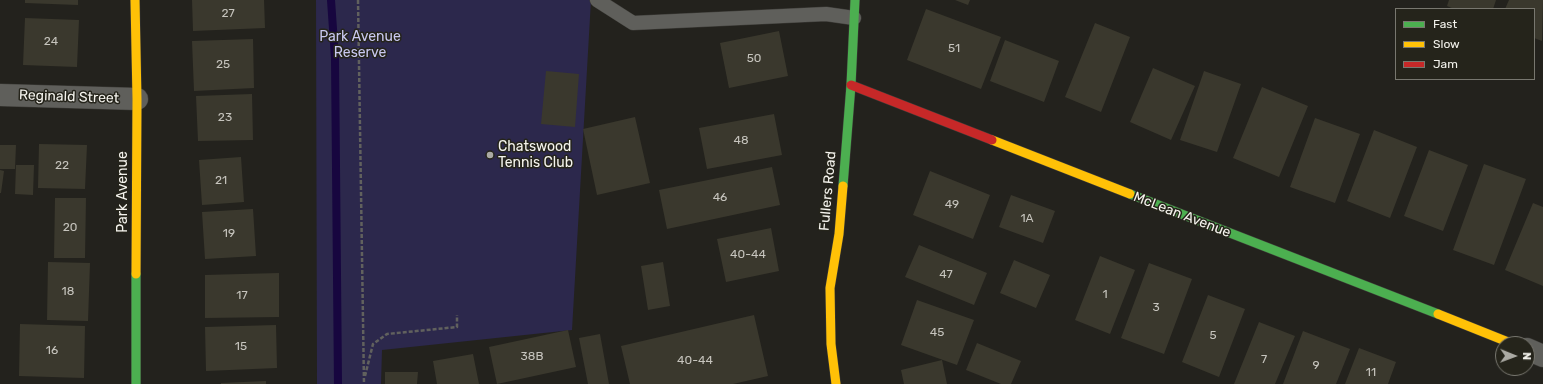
<!DOCTYPE html>
<html>
<head>
<meta charset="utf-8">
<style>
	body { margin:0 }
	#map { position:relative; width:1543px; height:384px; overflow:hidden; background:#23221d; font-family:Rubik,sans-serif }
	canvas { display:block }
	.legend { position:absolute; left:1395px; top:8px; width:140px; height:72px; box-sizing:border-box; background:#25241b; border:1px solid #78776f; margin:0; padding:5px 7px; list-style:none; font-size:12px; color:#f4f3ed }
	.legend li { display:flex; align-items:center; gap:8px; height:20px }
	.legend b { width:20px; border:1px solid #78776f }
	.north { position:absolute; left:1495px; top:336px; width:40px; height:40px; box-sizing:border-box; background:#25241b; border:1px solid #78776f; border-radius:50%; rotate:91deg; font-size:11px; font-weight:700; line-height:16px; text-align:center; color:#f4f3ed }
	.north::after { content:''; display:block; margin:auto; width:14px; height:18px; background:#abaaa4; clip-path:polygon(50% 0,100% 100%,50% 72%,0 100%) }
</style>
</head>
<body>
<div id="map">
<canvas width="1543" height="384"></canvas>
<ul class="legend">
<li><b style="height:5px;background:#4caf50"></b>Fast</li>
<li><b style="height:5px;background:#ffc107"></b>Slow</li>
<li><b style="height:5px;background:#c62828"></b>Jam</li>
</ul>
<div class="north">N</div>
</div>
<script>
const c = document.querySelector('canvas').getContext('2d');
c.lineJoin = 'round';
function fill(path, color) {
  c.fillStyle = color;
  c.fill(path, 'evenodd');
}
function shape(rows) {
  const path = new Path2D();
  for (const r of rows) {
    path.moveTo(r[0], r[1]);
    for (let i = 2; i < r.length; i += 2) path.lineTo(r[i], r[i + 1]);
  }
  return path;
}
function strokePath(path, color, width, dash) {
  c.strokeStyle = color;
  c.lineWidth = width;
  c.lineCap = dash ? 'butt' : 'round';
  c.setLineDash(dash || []);
  c.stroke(path);
}
function label(font, color, halo, rows, align = 'center') {
  c.font = font + ' Rubik,sans-serif';
  c.lineWidth = 3;
  c.setLineDash([]);
  c.textBaseline = 'middle';
  c.strokeStyle = halo;
  c.fillStyle = color;
  for (const [text, x, y, turn = 0] of rows) {
    c.save();
    c.translate(x, y);
    c.rotate((+turn || 0) * Math.PI / 180);
    c.textAlign = isNaN(turn) ? turn : align;
    if (halo) c.strokeText(text, 0, 0);
    c.fillText(text, 0, 0);
    c.restore();
  }
}
fill(shape([
	[316,0,591,0,572,330,382,350,381,384,317,384]
]), '#2c284c');
strokePath(shape([
	[331,0,335,58,338,384]
]), '#17063f', 8);
fill(shape([
	[25,0,78,0,78,5,25,3],
	[192,0,264,0,265,28,193,31],
	[955,0,970,0,968,5],
	[1449,0,1496,0,1493,9,1454,9,1447,6],
	[1509,0,1543,0,1542,41,1534,38,1534,9,1505,9],
	[926,9,1001,37,981,89,907,60],
	[25,18,79,20,77,67,23,65],
	[1095,23,1130,37,1101,112,1065,97],
	[779,31,788,76,729,88,720,43],
	[253,39,254,88,194,91,192,41],
	[1005,40,1059,61,1044,102,990,81],
	[1153,68,1195,86,1171,140,1130,122],
	[546,71,579,74,575,127,541,124],
	[1204,71,1241,84,1217,152,1180,140],
	[1262,87,1308,106,1279,177,1233,158],
	[252,94,253,140,198,141,196,96],
	[774,114,782,155,707,169,699,128],
	[635,117,650,183,597,195,583,129],
	[1315,118,1360,134,1335,203,1290,187],
	[1374,130,1417,147,1390,218,1347,201],
	[39,144,87,145,85,189,38,188],
	[0,145,16,145,15,169,0,169],
	[1429,150,1468,165,1443,231,1404,216],
	[241,157,244,202,202,205,199,160],
	[1484,164,1526,179,1494,265,1453,250],
	[16,165,34,165,33,195,15,194],
	[772,167,780,205,667,229,659,190],
	[0,170,4,171,1,193,0,193],
	[930,171,990,195,973,239,913,215],
	[1011,195,1055,211,1043,243,999,227],
	[55,198,86,198,85,258,54,258],
	[1533,203,1543,207,1543,286,1505,270],
	[253,209,256,256,205,259,202,212],
	[771,228,779,271,726,282,717,239],
	[919,245,987,273,974,305,905,277],
	[1100,256,1135,270,1110,334,1075,320],
	[1014,260,1050,275,1036,308,1000,293],
	[48,262,90,263,88,321,47,320],
	[663,262,670,306,648,310,641,266],
	[1149,263,1192,279,1164,354,1121,338],
	[279,273,279,317,205,318,205,275],
	[1208,295,1245,309,1219,377,1182,362],
	[917,300,974,320,957,365,901,345],
	[754,315,768,376,733,384,630,384,621,346],
	[1259,322,1295,336,1275,384,1234,384],
	[20,324,85,326,84,378,19,376],
	[276,325,277,368,206,371,205,327],
	[568,330,576,367,497,384,489,347],
	[1303,331,1350,349,1336,384,1283,384],
	[600,334,609,384,588,384,579,338],
	[977,343,1021,361,1011,384,1001,384,966,370],
	[1359,348,1396,362,1388,384,1345,384],
	[473,354,479,384,437,384,433,361],
	[942,360,947,384,904,384,901,370],
	[385,372,418,372,417,384,385,384],
	[266,381,266,384,221,384,221,383]
]), '#3a382d');
const lane = shape([
	[597,0,633,23,826,14,854,18]
]);
const street = shape([
	[0,95,137,99],
	[1527,349,1543,356]
]);
const fast = shape([
	[843,186,851,85,855,0],
	[1130,194,1438,314],
	[136,384,136,274]
]);
const slow = shape([
	[135,0,137,99,136,274],
	[992,140,1130,194],
	[1438,314,1513,344],
	[836,384,831,344,830,288,839,234,843,186]
]);
const jam = shape([
	[851,85,992,140]
]);
strokePath(lane, '#3e3d39', 15);
strokePath(street, '#3e3d39', 23);
strokePath(fast, '#3e3d39', 10);
strokePath(slow, '#3e3d39', 10);
strokePath(jam, '#3e3d39', 10);
strokePath(shape([
	[358,0,364,384],
	[365,376,373,344,387,334,457,327,457,315]
]), '#61615e', 2.5, [4, 2]);
strokePath(lane, '#5f5f5b', 14);
strokePath(street, '#5f5f5b', 22);
strokePath(fast, '#4caf50', 9);
strokePath(slow, '#ffc107', 9);
strokePath(jam, '#c62828', 9);
for (const [x, y, r, color] of [
	[490,155,4,"#abaaa4"]
]) {
  const dot = new Path2D();
  dot.arc(x, y, r, 0, 2 * Math.PI);
  c.fillStyle = color;
  c.fill(dot);
  strokePath(dot, '#25241b', 1.5);
}
label('12px', '#c6c4bd', null, [
	["27",228,14],
	["24",51,42],
	["51",954,49],
	["50",754,59],
	["25",223,65],
	["23",225,118],
	["48",741,141],
	["22",62,166],
	["21",221,181],
	["46",720,198],
	["49",952,205],
	["1A",1027,219],
	["20",70,228],
	["19",229,234],
	["40-44",748,255],
	["47",946,275],
	["18",68,292],
	["1",1105,295],
	["17",242,296],
	["3",1156,308],
	["45",937,333],
	["5",1213,336],
	["15",241,347],
	["16",52,351],
	["38B",532,357],
	["7",1264,360],
	["40-44",695,361],
	["9",1316,366],
	["11",1371,373]
]);
label('14px', '#c9c8f0', '#25241b', [
	["Park Avenue",360,37],
	["Reserve",360,53]
]);
label('14px', '#f4f3ed', '#25241b', [
	["Reginald Street",69,97,2],
	["Fullers Road",828,191,-85],
	["Park Avenue",123,192,-90],
	["McLean Avenue",1182,215,21]
]);
label('14px', '#f4f3ed', '#25241b', [
	["Chatswood",498,147],
	["Tennis Club",498,163]
], 'left');
</script>
</body>
</html>
